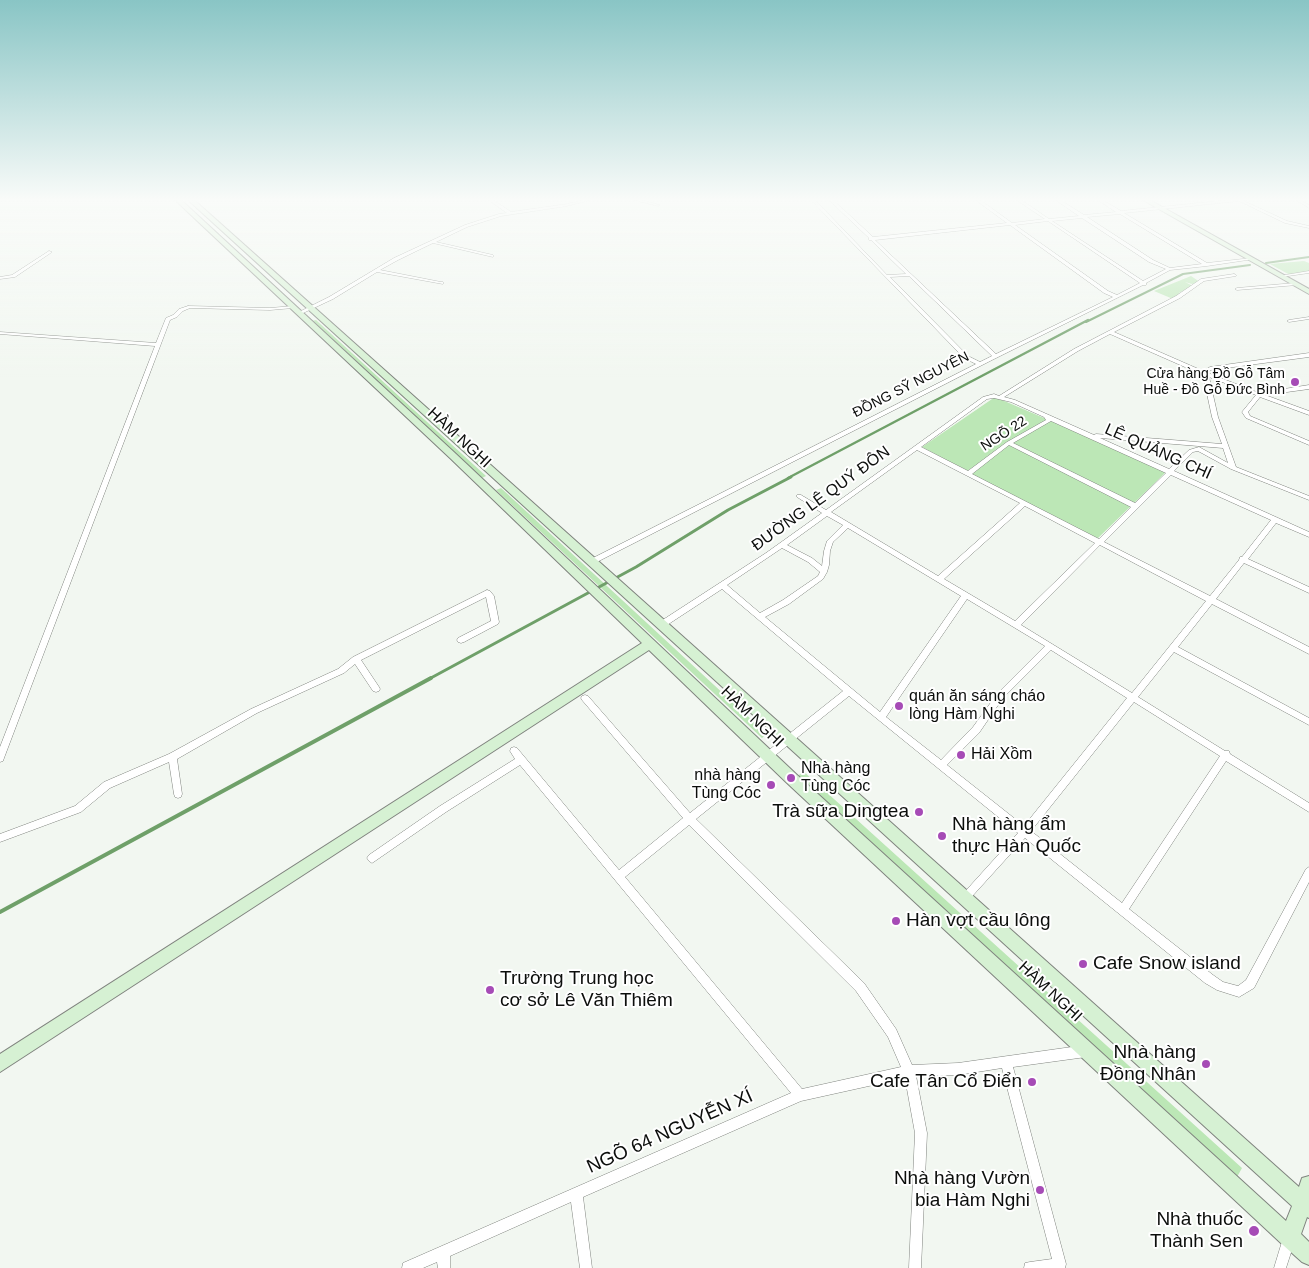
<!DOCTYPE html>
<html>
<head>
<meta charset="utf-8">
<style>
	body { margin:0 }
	canvas { display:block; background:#f2f7f1 }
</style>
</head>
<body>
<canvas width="1309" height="1268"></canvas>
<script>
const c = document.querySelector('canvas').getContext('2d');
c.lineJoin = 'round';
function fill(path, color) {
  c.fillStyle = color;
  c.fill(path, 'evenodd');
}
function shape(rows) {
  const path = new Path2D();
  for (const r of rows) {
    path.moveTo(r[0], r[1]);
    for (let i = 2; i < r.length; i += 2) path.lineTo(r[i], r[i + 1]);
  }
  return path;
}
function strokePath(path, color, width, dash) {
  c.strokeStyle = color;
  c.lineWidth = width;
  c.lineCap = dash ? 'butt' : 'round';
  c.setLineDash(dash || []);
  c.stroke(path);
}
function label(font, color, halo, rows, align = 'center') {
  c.font = font + ' Helvetica,sans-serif';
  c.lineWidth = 4;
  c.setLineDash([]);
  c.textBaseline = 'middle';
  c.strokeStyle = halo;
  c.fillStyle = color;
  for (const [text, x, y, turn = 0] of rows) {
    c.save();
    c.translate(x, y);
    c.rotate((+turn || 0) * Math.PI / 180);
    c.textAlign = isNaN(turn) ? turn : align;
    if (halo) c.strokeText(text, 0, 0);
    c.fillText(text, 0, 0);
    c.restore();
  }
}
fill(shape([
	[1304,261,1309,263,1309,272,1290,275,1270,264],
	[1191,276,1200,282,1192,284,1185,282,1193,286,1179,293,1182,295,1173,299,1154,291],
	[316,320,486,476,482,478,312,321],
	[995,397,1044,418,1047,416,1167,471,1096,540,969,473,985,460,967,471,922,447],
	[501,488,767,734,762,738,496,490],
	[803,771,1242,1168,1237,1177,798,776]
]), '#bce7b6');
strokePath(shape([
	[1266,263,1309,257],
	[1086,322,1183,274,1250,265]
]), '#6fa069', 2);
strokePath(shape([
	[788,478,1088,320]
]), '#6fa069', 2.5);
strokePath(shape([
	[429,679,636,567,728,510,791,477]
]), '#6fa069', 3);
strokePath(shape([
	[0,912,431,678]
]), '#6fa069', 4);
const street = shape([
	[487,199,492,199,511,212,567,204,587,199,594,199,567,206,501,216,467,227,436,242,493,255,493,257,433,243,398,260,380,270,441,282,443,282,443,284,377,272,333,299,301,314,297,313,329,297,394,258,465,225,499,214,507,213,487,199],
	[630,199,637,199,660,205,658,206,630,199],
	[810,199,814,199,887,275,906,274,871,240,869,240,869,238,828,199,832,199,873,237,1007,223,974,199,979,199,1012,223,1045,219,1015,199,1020,199,1049,219,1079,216,1054,199,1059,199,1084,215,1116,212,1096,199,1101,199,1121,211,1237,199,1250,199,1244,201,1287,221,1309,226,1309,228,1285,223,1239,201,1124,213,1207,263,1252,258,1254,259,1207,266,1170,270,1146,283,1146,285,1143,285,992,360,593,564,589,564,588,562,589,560,976,364,964,358,810,199],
	[1120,214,1202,264,1170,268,1153,260,1087,217,1120,214],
	[1082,218,1149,262,1166,269,1143,281,1052,221,1082,218],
	[1048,221,1140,283,1117,295,1108,291,1015,225,1048,221],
	[1010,225,1104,293,1113,297,996,354,875,240,1010,225],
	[909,276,992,356,980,362,968,356,890,277,909,276],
	[1294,199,1299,199,1309,205,1309,208,1294,199],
	[49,251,52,252,15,277,0,279,0,277,12,275,49,251],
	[1309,271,1309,273,1281,277,1279,276,1309,271],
	[1234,274,1236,275,1236,276,1204,281,1180,298,1114,332,1203,371,1210,367,1309,353,1309,357,1211,370,1208,373,1259,393,1309,385,1309,389,1265,395,1309,411,1309,415,1260,397,1248,412,1250,416,1309,441,1309,445,1246,418,1242,412,1256,395,1209,377,1218,417,1236,467,1309,496,1309,500,1231,469,1198,451,1193,452,1174,471,1309,532,1309,537,1276,523,1248,559,1309,587,1309,593,1244,563,1216,599,1309,647,1309,654,1212,604,1178,647,1309,718,1309,725,1174,652,1138,697,1225,751,1229,751,1230,754,1309,803,1309,812,1226,761,1129,909,1213,975,1223,982,1238,986,1246,980,1306,869,1309,867,1309,882,1254,988,1239,997,1217,990,1205,983,1025,838,967,902,964,904,961,902,959,899,961,896,1018,833,849,696,696,819,864,983,896,1029,912,1065,958,1063,1086,1045,1090,1047,1092,1051,1090,1055,1086,1057,1013,1067,1066,1264,1065,1268,1024,1268,1025,1263,1030,1262,1052,1259,1002,1068,958,1075,916,1076,927,1133,921,1268,909,1268,915,1133,905,1078,801,1101,583,1197,592,1268,580,1268,571,1202,450,1256,450,1268,438,1268,437,1262,423,1268,402,1268,403,1263,791,1093,520,765,446,812,375,861,372,863,369,861,367,858,369,855,440,806,515,759,510,751,511,748,514,747,517,748,619,870,683,818,582,700,581,698,582,696,585,695,588,696,690,813,843,691,722,589,664,627,658,627,657,625,658,623,766,553,822,513,797,497,797,495,801,495,826,510,983,397,994,394,999,396,1074,349,1176,296,1201,279,1234,274],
	[1110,334,1203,375,1212,417,1222,444,1096,434,1094,435,1015,400,1004,397,1078,351,1110,334],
	[994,398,1011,402,1044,417,1046,420,1007,442,968,471,921,447,987,399,994,398],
	[1051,421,1166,473,1135,503,1013,443,1051,421],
	[1100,438,1223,448,1228,463,1199,447,1189,450,1169,469,1100,438],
	[1009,445,1131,507,1099,539,972,474,1009,445],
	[917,450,1020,503,938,576,831,512,917,450],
	[1171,475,1271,520,1242,557,1240,557,1239,560,1210,596,1104,542,1171,475],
	[1025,506,1095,543,1015,621,944,579,1025,506],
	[827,516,843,525,827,541,824,551,822,566,812,558,787,545,827,516],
	[848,528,961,596,880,712,765,617,789,604,823,579,827,572,829,565,830,551,833,542,848,528],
	[1100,545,1206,601,1132,693,1021,625,1100,545],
	[782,548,808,562,820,572,818,576,783,600,760,613,727,585,782,548],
	[967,599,1045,646,997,694,973,727,941,760,886,717,967,599],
	[1051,650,1127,698,1024,826,947,765,979,733,1003,698,1051,650],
	[1134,702,1220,756,1122,903,1031,831,1134,702],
	[689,825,856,991,888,1037,901,1067,802,1089,625,877,689,825],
	[1295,283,1297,283,1297,285,1237,290,1235,289,1237,288,1295,283],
	[188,306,270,308,293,306,295,307,293,308,270,310,190,308,183,311,177,317,170,320,4,758,3,761,0,762,0,747,155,346,0,334,0,332,156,343,166,318,173,315,179,309,188,306],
	[1309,317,1309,319,1289,322,1287,321,1289,320,1309,317],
	[487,590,490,591,494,596,499,622,498,624,464,642,461,643,458,642,457,640,458,638,491,621,486,597,361,660,379,687,380,689,379,691,376,692,373,691,355,664,344,673,257,713,177,759,182,794,181,797,178,798,175,797,174,794,169,762,110,788,81,812,0,842,0,834,75,806,104,782,169,754,251,709,338,669,353,657,487,590],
	[1289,1234,1294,1235,1295,1240,1286,1268,1274,1268,1284,1235,1289,1234]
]);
const secondary = shape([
	[174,199,180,199,456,454,796,774,1286,1221,1292,1206,187,199,193,199,1299,1187,1302,1178,1309,1176,1309,1218,1307,1217,1301,1234,1309,1242,1309,1265,1302,1262,1283,1245,786,782,649,650,0,1072,0,1054,642,643,450,458,174,199],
	[1141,199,1148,199,1309,289,1309,294,1141,199]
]);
strokePath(street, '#80847f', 1);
strokePath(secondary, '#80847f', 2);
fill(street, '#fff');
fill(secondary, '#d6f1d3');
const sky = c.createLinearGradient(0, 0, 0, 377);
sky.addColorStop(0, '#89c5c5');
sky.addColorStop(0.53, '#f9fbf9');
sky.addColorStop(1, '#f9fbf900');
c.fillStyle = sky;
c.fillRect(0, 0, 1309, 377);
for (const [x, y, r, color] of [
	[1295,382,5,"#a64bb6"],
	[899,706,5,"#a64bb6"],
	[961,755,5,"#a64bb6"],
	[791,778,5,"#a64bb6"],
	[771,785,5,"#a64bb6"],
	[919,812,5,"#a64bb6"],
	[942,836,5,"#a64bb6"],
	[896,921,5,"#a64bb6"],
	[1083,964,5,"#a64bb6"],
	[490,990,5,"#a64bb6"],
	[1206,1064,5,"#a64bb6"],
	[1032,1082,5,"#a64bb6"],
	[1040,1190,5,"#a64bb6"],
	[1254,1231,6,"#a64bb6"]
]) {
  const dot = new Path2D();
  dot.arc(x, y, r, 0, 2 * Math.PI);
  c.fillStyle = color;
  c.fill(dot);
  strokePath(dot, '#fff', 2);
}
label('14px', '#0c0e0c', '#fff', [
	["Cửa hàng Đồ Gỗ Tâm",1285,374],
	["Huề - Đồ Gỗ Đức Bình",1285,390]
], 'right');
label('14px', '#0c0e0c', '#fff', [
	["ĐỒNG SỸ NGUYÊN",911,385,-27],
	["NGÕ 22",1004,434,-33]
]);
label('16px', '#0c0e0c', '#fff', [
	["HÀM NGHI",459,438,43],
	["LÊ QUẢNG CHÍ",1158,452,24],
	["ĐƯỜNG LÊ QUÝ ĐÔN",821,499,-36],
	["HÀM NGHI",752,717,44],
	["HÀM NGHI",1050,992,43]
]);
label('16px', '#0c0e0c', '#fff', [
	["quán ăn sáng cháo",909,697],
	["lòng Hàm Nghi",909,715],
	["Hải Xồm",971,755],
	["Nhà hàng",801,769],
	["Tùng Cóc",801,787],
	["nhà hàng",761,776,"right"],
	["Tùng Cóc",761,794,"right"]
], 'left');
label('19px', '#0c0e0c', '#fff', [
	["Trà sữa Dingtea",909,812],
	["Nhà hàng ẩm",952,825,"left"],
	["thực Hàn Quốc",952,847,"left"],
	["Hàn vợt cầu lông",906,921,"left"],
	["Cafe Snow island",1093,964,"left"],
	["Trường Trung học",500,979,"left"],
	["cơ sở Lê Văn Thiêm",500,1001,"left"],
	["Nhà hàng",1196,1053],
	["Đồng Nhân",1196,1075],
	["Cafe Tân Cổ Điển",1022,1082],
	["Nhà hàng Vườn",1030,1179],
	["bia Hàm Nghi",1030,1201],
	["Nhà thuốc",1243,1220],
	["Thành Sen",1243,1242]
], 'right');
label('19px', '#0c0e0c', '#fff', [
	["NGÕ 64 NGUYỄN XÍ",670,1132,-24]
]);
</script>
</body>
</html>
